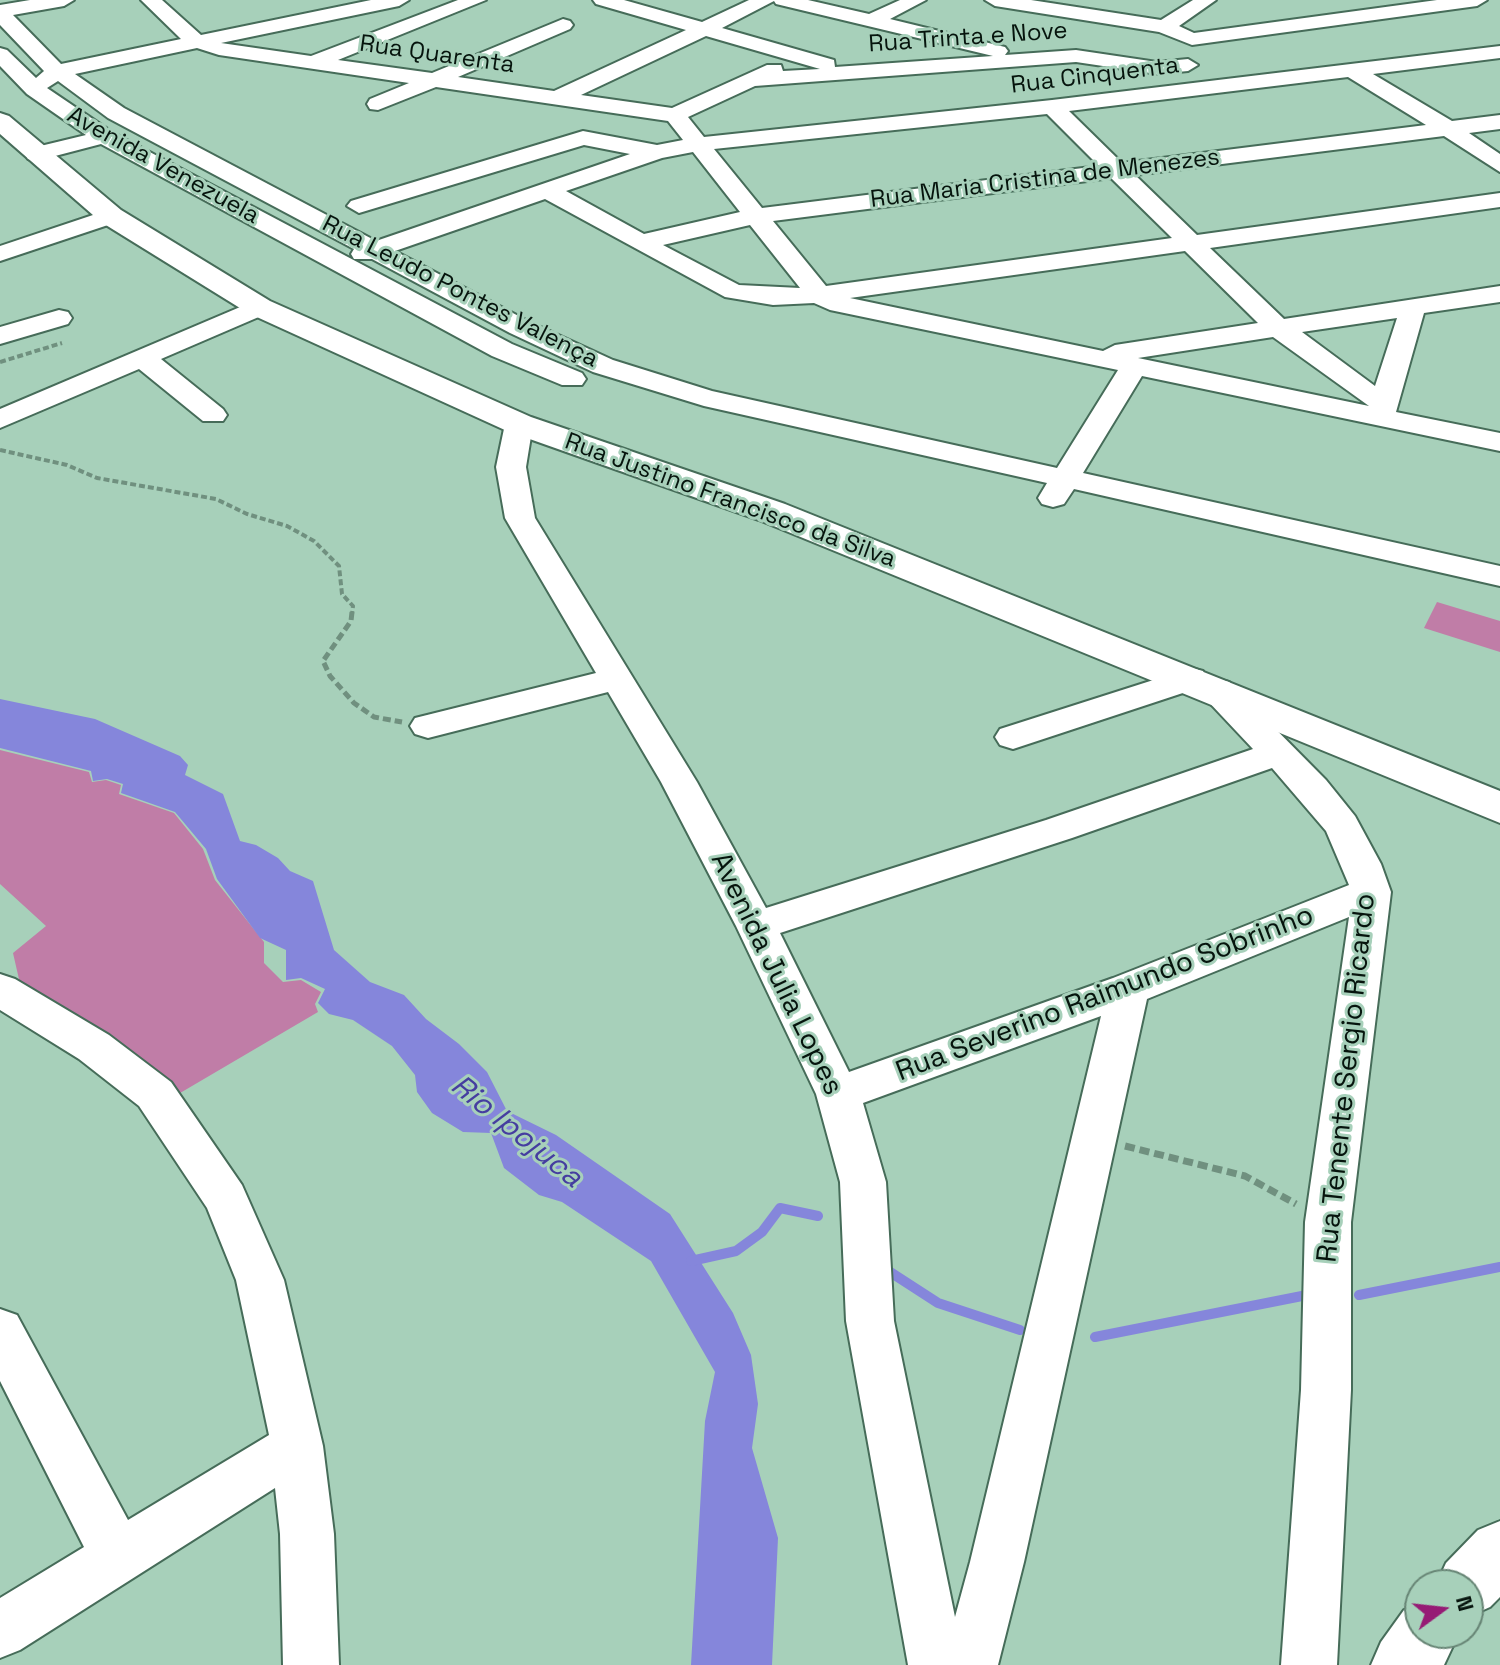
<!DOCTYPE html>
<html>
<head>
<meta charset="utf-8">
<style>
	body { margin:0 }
	#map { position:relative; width:1500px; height:1665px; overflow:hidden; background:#a7d0ba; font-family:"Space Grotesk",sans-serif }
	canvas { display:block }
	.north { position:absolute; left:1404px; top:1569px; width:80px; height:80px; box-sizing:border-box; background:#a7d0ba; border:2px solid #678575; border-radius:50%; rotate:75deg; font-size:22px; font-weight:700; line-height:32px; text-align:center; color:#06140d }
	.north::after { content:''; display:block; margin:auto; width:28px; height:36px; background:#961b75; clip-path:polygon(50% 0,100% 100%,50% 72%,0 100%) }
</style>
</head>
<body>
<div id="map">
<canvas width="1500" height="1665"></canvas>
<div class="north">N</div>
</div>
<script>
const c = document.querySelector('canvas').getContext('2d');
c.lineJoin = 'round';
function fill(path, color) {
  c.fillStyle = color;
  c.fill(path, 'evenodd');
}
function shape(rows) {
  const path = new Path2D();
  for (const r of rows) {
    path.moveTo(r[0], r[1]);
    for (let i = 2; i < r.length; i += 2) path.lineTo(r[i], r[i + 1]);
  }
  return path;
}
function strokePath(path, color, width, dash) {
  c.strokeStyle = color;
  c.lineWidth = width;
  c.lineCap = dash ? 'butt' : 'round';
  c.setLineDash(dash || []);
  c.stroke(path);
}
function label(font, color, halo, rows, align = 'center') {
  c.font = font + ' "Space Grotesk",sans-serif';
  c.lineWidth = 6;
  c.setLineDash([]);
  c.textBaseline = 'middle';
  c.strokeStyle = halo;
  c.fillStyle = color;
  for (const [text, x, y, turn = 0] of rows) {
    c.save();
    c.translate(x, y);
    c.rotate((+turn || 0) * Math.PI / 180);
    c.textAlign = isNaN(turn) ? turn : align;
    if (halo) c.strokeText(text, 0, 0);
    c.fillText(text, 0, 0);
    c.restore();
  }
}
fill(shape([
	[1437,602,1500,621,1500,652,1424,628],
	[0,750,89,772,92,782,106,780,121,785,119,794,174,813,203,849,215,880,264,942,264,963,283,982,301,980,321,992,315,1004,318,1012,175,1096,21,988,13,953,46,926,0,884]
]), '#c07da7');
fill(shape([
	[0,699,95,719,180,756,188,765,185,775,223,794,240,841,256,845,278,858,290,871,313,881,334,950,370,982,404,995,426,1019,459,1044,487,1072,507,1111,556,1135,670,1214,733,1313,751,1355,758,1404,752,1448,778,1538,772,1665,691,1665,705,1421,715,1372,651,1261,562,1202,539,1195,504,1168,491,1133,463,1132,432,1113,417,1092,415,1075,392,1046,353,1020,329,1014,318,1003,325,989,301,978,286,980,286,950,260,938,217,879,206,849,175,812,121,793,123,784,107,779,93,781,91,771,0,748]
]), '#8586db');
strokePath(shape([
	[691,1261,736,1251,762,1232,780,1208,818,1216],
	[887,1270,938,1303,1020,1330],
	[1359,1295,1500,1267],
	[1095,1337,1307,1295]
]), '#8586db', 10);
const minor = shape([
	[30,0,74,0,64,6,13,15,61,64,181,39,141,0,162,0,201,35,371,0,409,0,399,6,221,43,311,56,458,0,486,0,338,60,432,73,563,19,570,21,573,25,570,29,458,77,554,91,686,30,596,4,593,0,624,0,702,22,749,0,808,0,869,14,900,0,926,0,890,19,1005,47,1008,51,1005,55,1076,50,1157,62,1188,59,1198,65,1188,71,1157,74,1076,62,755,86,688,117,704,137,1052,100,1500,46,1500,58,1373,74,1452,121,1500,115,1500,129,1469,133,1500,154,1500,172,1444,136,1135,175,1197,235,1500,193,1500,207,1210,248,1284,319,1500,286,1500,302,1424,313,1396,412,1500,433,1500,451,1142,376,1083,473,1500,566,1500,586,1074,489,1064,504,1053,507,1042,504,1038,498,1047,483,704,406,593,372,510,333,372,259,354,259,351,254,354,249,108,118,58,81,47,88,112,132,512,344,582,373,586,379,582,385,562,385,492,356,101,144,36,161,28,159,25,154,28,149,86,135,27,94,0,66,0,48,7,50,36,78,44,71,0,25,0,5,30,0],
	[774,1,776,4,993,56,835,67,834,60,722,28,774,1],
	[706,36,820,69,783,71,781,65,767,65,672,108,581,95,706,36],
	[197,48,219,55,409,83,370,99,367,104,370,109,378,110,436,87,668,121,683,140,657,145,583,131,351,201,347,206,359,213,584,145,630,154,376,241,124,108,75,74,197,48],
	[1348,77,1426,125,1122,163,1069,111,1348,77],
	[1047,114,1099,166,762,208,714,149,1047,114],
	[693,152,740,212,644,234,566,191,662,158,693,152],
	[1111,178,1172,238,826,286,773,221,1111,178],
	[545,199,725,297,773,305,814,303,830,310,1118,370,1057,468,712,391,613,360,528,321,395,251,545,199],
	[750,225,800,288,739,285,663,245,750,225],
	[1185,251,1258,323,1115,345,1103,351,850,298,1185,251],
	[1397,318,1375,386,1302,332,1397,318],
	[1273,337,1369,406,1138,358,1273,337],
	[985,0,1031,0,1161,20,1193,0,1216,0,1179,26,1194,33,1437,0,1487,0,1477,6,1192,45,1159,32,995,6,985,0],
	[111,209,123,216,120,221,0,261,0,246,111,209],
	[259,299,272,307,268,313,161,359,223,409,227,415,223,421,203,421,139,369,0,428,0,409,259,299],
	[59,310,68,312,72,318,68,324,0,344,0,327,59,310],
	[519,415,529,418,533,424,526,467,535,518,697,782,766,908,1046,820,1253,749,1205,698,1201,687,1013,749,1000,745,995,737,1000,729,1191,668,1203,671,1207,682,1217,679,1229,682,1326,780,1355,816,1381,864,1391,892,1351,1222,1351,1390,1337,1665,1281,1665,1301,1390,1305,1222,1349,917,1147,999,1024,1562,998,1665,908,1665,846,1321,840,1182,816,1094,736,926,661,782,608,692,428,738,415,734,410,726,415,718,596,673,505,518,496,467,505,424,509,418,519,415],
	[1272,768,1326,831,1349,885,1113,978,849,1072,780,933,1072,838,1272,768],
	[1101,1016,970,1562,955,1617,894,1321,886,1182,863,1103,1101,1016],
	[0,974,15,979,109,1035,171,1082,242,1185,284,1280,323,1446,334,1534,339,1665,283,1665,280,1534,275,1488,20,1650,0,1658,0,1598,84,1547,0,1381,0,1309,17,1315,128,1520,269,1435,236,1280,207,1208,139,1106,79,1059,0,1010,0,974]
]);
const major = shape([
	[0,113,9,116,121,210,270,301,531,417,785,504,1500,791,1500,823,759,520,507,431,248,313,101,222,0,134,0,113],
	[1500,1521,1500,1597,1490,1607,1468,1617,1468,1585,1436,1585,1446,1563,1478,1530,1500,1521],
	[1420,1603,1420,1633,1459,1633,1444,1665,1371,1665,1381,1642,1404,1610,1420,1603]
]);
strokePath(minor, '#466c59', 4);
strokePath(major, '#466c59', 4);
strokePath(shape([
	[0,362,62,343],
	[0,450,67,465,97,478,216,499,247,514,287,526,314,541,339,566,342,594,353,606,352,614]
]), '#70907f', 4, [6, 3]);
strokePath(shape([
	[352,612,351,621,323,661,330,676,354,703,374,717,402,722]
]), '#70907f', 5, [8, 4]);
strokePath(shape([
	[1125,1146,1245,1176,1296,1204]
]), '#70907f', 7, [10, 5]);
fill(minor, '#fff');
fill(major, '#fff');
label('24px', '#06140d', '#a7d0ba', [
	["Rua Trinta e Nove",968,38,-4],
	["Rua Quarenta",437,55,8],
	["Rua Cinquenta",1095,76,-7],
	["Avenida Venezuela",163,166,29],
	["Rua Maria Cristina de Menezes",1045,179,-7],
	["Rua Leudo Pontes Valença",460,292,27],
	["Rua Justino Francisco da Silva",730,501,20]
]);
label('28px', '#06140d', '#a7d0ba', [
	["Avenida Julia Lopes",776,974,64],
	["Rua Severino Raimundo Sobrinho",1105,994,-21],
	["Rua Tenente Sergio Ricardo",1347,1078,-84]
]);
label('italic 30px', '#453da0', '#a7d0ba', [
	["Rio Ipojuca",516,1132,39]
]);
</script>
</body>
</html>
